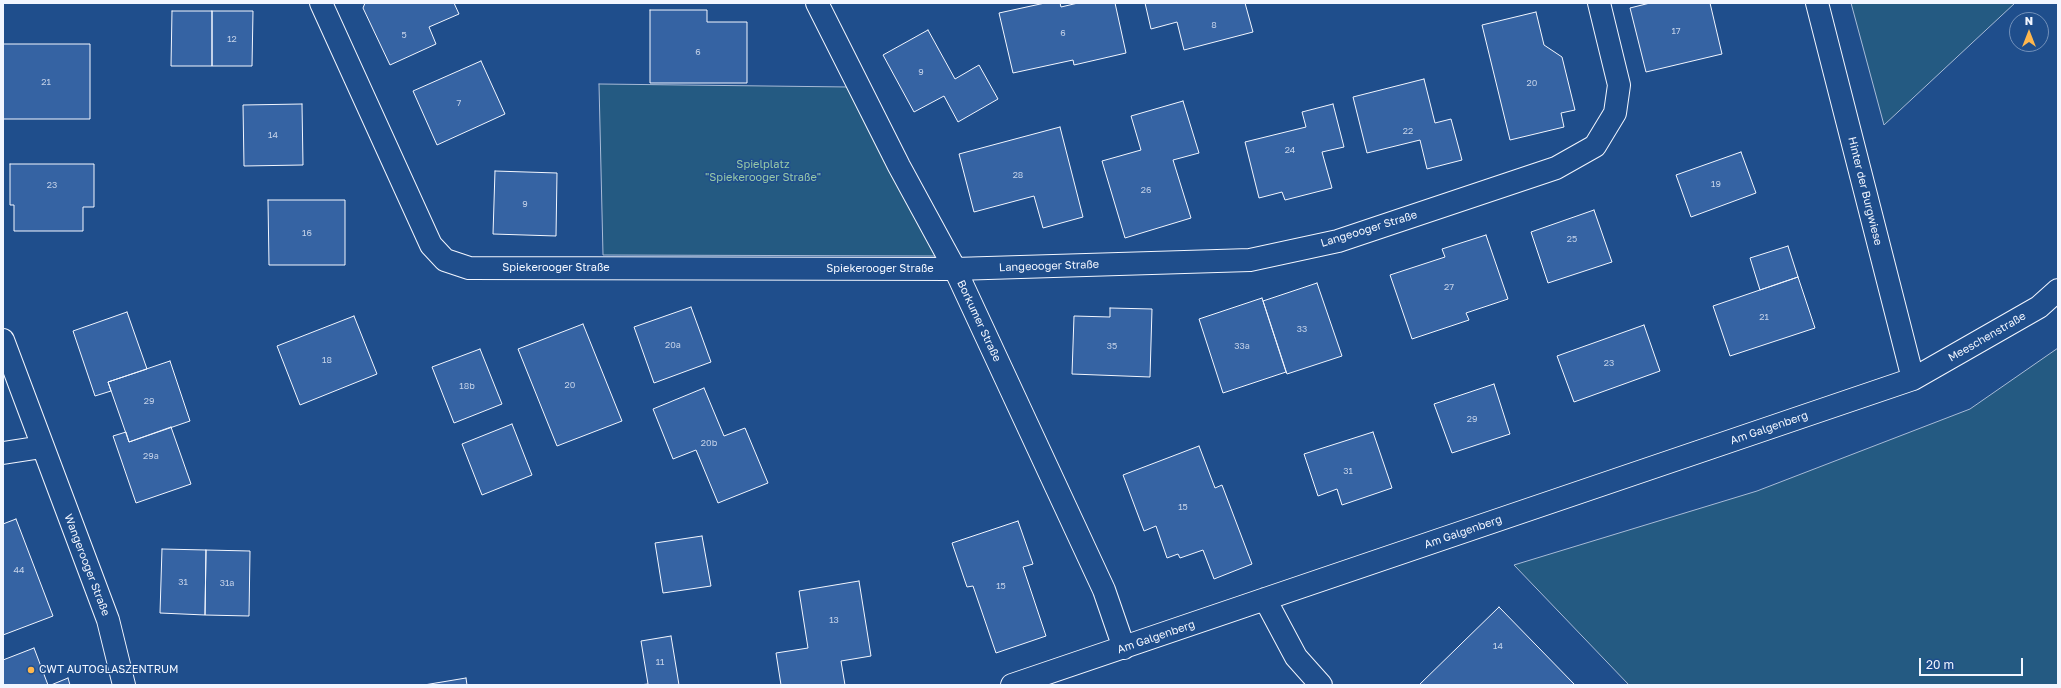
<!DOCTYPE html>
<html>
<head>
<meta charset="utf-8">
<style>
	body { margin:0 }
	#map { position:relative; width:2061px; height:688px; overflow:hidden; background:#1f4e8c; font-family:"Golos Text",sans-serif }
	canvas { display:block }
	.frame { position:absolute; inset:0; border:4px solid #f2f6ff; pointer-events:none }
	.north { position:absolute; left:2009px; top:12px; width:40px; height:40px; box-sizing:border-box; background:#1f4e8c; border:1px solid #7391ba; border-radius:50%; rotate:0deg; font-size:11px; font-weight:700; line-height:16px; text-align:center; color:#f2f6ff }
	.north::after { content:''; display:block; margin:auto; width:14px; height:18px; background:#ffb74d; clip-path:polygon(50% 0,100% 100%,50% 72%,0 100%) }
	.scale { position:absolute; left:1919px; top:658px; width:104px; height:18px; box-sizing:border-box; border:2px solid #f2f6ff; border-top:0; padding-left:5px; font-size:12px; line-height:14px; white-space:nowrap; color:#f2f6ff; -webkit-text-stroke:3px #1f4e8c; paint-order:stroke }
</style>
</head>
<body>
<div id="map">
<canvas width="2061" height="688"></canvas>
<div class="frame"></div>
<div class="north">N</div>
<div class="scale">20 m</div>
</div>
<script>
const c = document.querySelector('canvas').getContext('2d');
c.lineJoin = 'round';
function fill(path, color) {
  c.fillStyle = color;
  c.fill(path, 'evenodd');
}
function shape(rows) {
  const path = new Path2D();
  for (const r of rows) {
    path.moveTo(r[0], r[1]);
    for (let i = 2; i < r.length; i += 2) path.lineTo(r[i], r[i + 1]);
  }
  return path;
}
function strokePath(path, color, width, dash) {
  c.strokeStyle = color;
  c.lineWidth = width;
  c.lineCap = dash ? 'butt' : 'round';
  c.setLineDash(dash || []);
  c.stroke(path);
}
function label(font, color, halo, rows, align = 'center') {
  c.font = font + ' "Golos Text",sans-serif';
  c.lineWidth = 3;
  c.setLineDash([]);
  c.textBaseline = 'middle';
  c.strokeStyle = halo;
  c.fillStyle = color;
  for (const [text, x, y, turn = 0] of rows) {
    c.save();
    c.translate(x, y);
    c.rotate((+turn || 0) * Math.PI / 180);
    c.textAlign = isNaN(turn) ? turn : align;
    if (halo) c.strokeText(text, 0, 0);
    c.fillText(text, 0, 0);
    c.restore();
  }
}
const green = shape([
	[1851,3,2015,3,1884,125,1851,3],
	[599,84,849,87,936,256,603,255,599,84],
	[2058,348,2058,685,1629,685,1514,565,1757,491,1970,409,2058,348]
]);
fill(green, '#245a82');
strokePath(green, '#a8bbd7', 1);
const building = shape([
	[365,3,454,3,459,14,429,27,436,44,390,65,363,8,365,3],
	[1045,3,1060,3,1061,7,1078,3,1115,3,1126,53,1074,65,1073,60,1013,73,999,13,1045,3],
	[1145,3,1245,3,1253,32,1184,50,1177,22,1151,29,1145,3],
	[1650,3,1710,3,1722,54,1646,72,1630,8,1650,3],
	[650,10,707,10,707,22,747,22,747,83,650,83,650,10],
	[172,11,212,11,212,66,171,66,172,11],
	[212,11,253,11,252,66,212,66,212,11],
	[1536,12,1544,45,1562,57,1575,110,1561,113,1564,127,1510,140,1482,25,1536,12],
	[928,30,955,79,979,65,998,99,958,122,944,96,914,112,883,55,928,30],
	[3,44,90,44,90,119,3,119,3,44],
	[481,61,505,114,437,145,413,91,481,61],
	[1424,79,1435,123,1451,119,1462,160,1427,169,1420,140,1367,153,1353,97,1424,79],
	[1183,101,1199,153,1173,160,1191,218,1125,238,1102,161,1141,150,1131,116,1183,101],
	[302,104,303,165,244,166,243,105,302,104],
	[1333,104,1344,147,1322,152,1332,188,1285,200,1282,192,1259,198,1245,142,1306,127,1302,112,1333,104],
	[1060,127,1083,217,1043,228,1034,196,974,212,959,154,1060,127],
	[1741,152,1756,193,1691,217,1676,175,1741,152],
	[10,164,94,164,94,207,83,207,83,231,14,231,14,205,10,205,10,164],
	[495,171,557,173,556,236,493,234,495,171],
	[268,200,345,200,345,265,269,265,268,200],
	[1594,210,1612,262,1548,283,1531,232,1594,210],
	[1486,235,1508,299,1466,313,1469,320,1412,339,1390,275,1445,257,1442,249,1486,235],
	[1788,246,1798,277,1760,290,1750,258,1788,246],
	[1798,277,1815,328,1730,356,1713,306,1798,277],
	[1317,283,1342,356,1287,374,1263,301,1317,283],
	[1262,298,1286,372,1223,393,1199,319,1262,298],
	[691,307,711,362,654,383,634,327,691,307],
	[1110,308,1152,309,1150,377,1072,374,1074,316,1110,317,1110,308],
	[127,312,147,369,108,382,111,391,95,396,73,331,127,312],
	[354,316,377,374,300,405,277,346,354,316],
	[583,324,622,421,557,446,518,349,583,324],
	[1644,325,1660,371,1574,402,1557,356,1644,325],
	[480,349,502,404,454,423,432,367,480,349],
	[170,361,190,421,129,442,108,382,170,361],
	[1494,384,1510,434,1452,453,1434,404,1494,384],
	[704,388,724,436,745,428,768,483,718,503,696,450,673,459,653,409,704,388],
	[512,424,532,475,482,495,462,444,512,424],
	[171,427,191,484,136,503,113,436,126,432,129,442,171,427],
	[1373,432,1392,488,1342,505,1337,489,1318,496,1304,454,1373,432],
	[1199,446,1215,488,1222,485,1252,564,1214,579,1203,550,1180,558,1178,554,1167,558,1156,526,1144,531,1123,475,1199,446],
	[16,519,53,616,3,635,3,524,16,519],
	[1018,521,1033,564,1023,567,1046,636,996,653,973,586,967,587,952,543,1018,521],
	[702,536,711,586,663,593,655,543,702,536],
	[162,549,206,550,205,615,160,613,162,549],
	[206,550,250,551,249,616,205,615,206,550],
	[859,581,871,656,841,661,845,685,781,685,776,653,808,648,799,591,859,581],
	[1499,607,1575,685,1419,685,1499,607],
	[671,636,679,685,639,685,648,684,641,641,671,636],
	[34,648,48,685,3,685,3,660,34,648],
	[68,678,70,685,51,685,68,678],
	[466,678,467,685,424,685,466,678]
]);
fill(building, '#3563a3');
strokePath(building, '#f2f6ff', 1);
const minor = shape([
	[321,3,431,245,445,260,469,268,955,269,1250,260,1338,241,1556,168,1595,146,1615,113,1619,85,1599,3],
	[817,3,899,166,955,269,1104,590,1124,648],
	[1817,3,1913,379],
	[3,340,108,620,124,685],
	[3,453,42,447],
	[1265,599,1296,657,1321,685],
	[1012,685,1913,379,2039,307,2058,290]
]);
strokePath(minor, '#f2f6ff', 24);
strokePath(minor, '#1f4e8c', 22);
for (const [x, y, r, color] of [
	[31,670,4,"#ffb74d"]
]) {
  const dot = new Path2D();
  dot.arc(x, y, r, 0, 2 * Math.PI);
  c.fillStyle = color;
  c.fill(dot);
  strokePath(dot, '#1f4e8c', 1.5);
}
label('9px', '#c3d1e8', null, [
	["8",1214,25],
	["17",1676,31],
	["6",1063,33],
	["5",404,35],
	["12",232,39],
	["6",698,52],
	["9",921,72],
	["21",46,82],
	["20",1532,83],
	["7",459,103],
	["22",1408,131],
	["14",273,135],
	["24",1290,150],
	["28",1018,175],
	["19",1716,184],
	["23",52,185],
	["26",1146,190],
	["9",525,204],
	["16",307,233],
	["25",1572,239],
	["27",1449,287],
	["21",1764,317],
	["33",1302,329],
	["20a",673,345],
	["35",1112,346],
	["33a",1242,346],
	["18",327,360],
	["23",1609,363],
	["20",570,385],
	["18b",467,386],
	["29",149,401],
	["29",1472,419],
	["20b",709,443],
	["29a",151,456],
	["31",1348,471],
	["15",1183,507],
	["44",19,570],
	["31",183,582],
	["31a",227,583],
	["15",1001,586],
	["13",834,620],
	["14",1498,646],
	["11",660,662]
]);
label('11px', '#97c8a6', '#1f4e8c', [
	["Spielplatz",763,165],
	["\"Spiekerooger Straße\"",763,178]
]);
label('11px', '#f2f6ff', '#1f4e8c', [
	["Hinter der Burgwiese",1865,191,76],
	["Langeooger Straße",1369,229,-17],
	["Langeooger Straße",1049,266,-2],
	["Spiekerooger Straße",556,268],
	["Spiekerooger Straße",880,269],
	["Borkumer Straße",979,321,65],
	["Meeschenstraße",1987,337,-30],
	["Am Galgenberg",1769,428,-19],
	["Am Galgenberg",1463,532,-19],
	["Wangerooger Straße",87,565,69],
	["Am Galgenberg",1156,637,-19]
]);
label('11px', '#f2f6ff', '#1f4e8c', [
	["CWT AUTOGLASZENTRUM",39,670]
], 'left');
</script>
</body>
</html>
